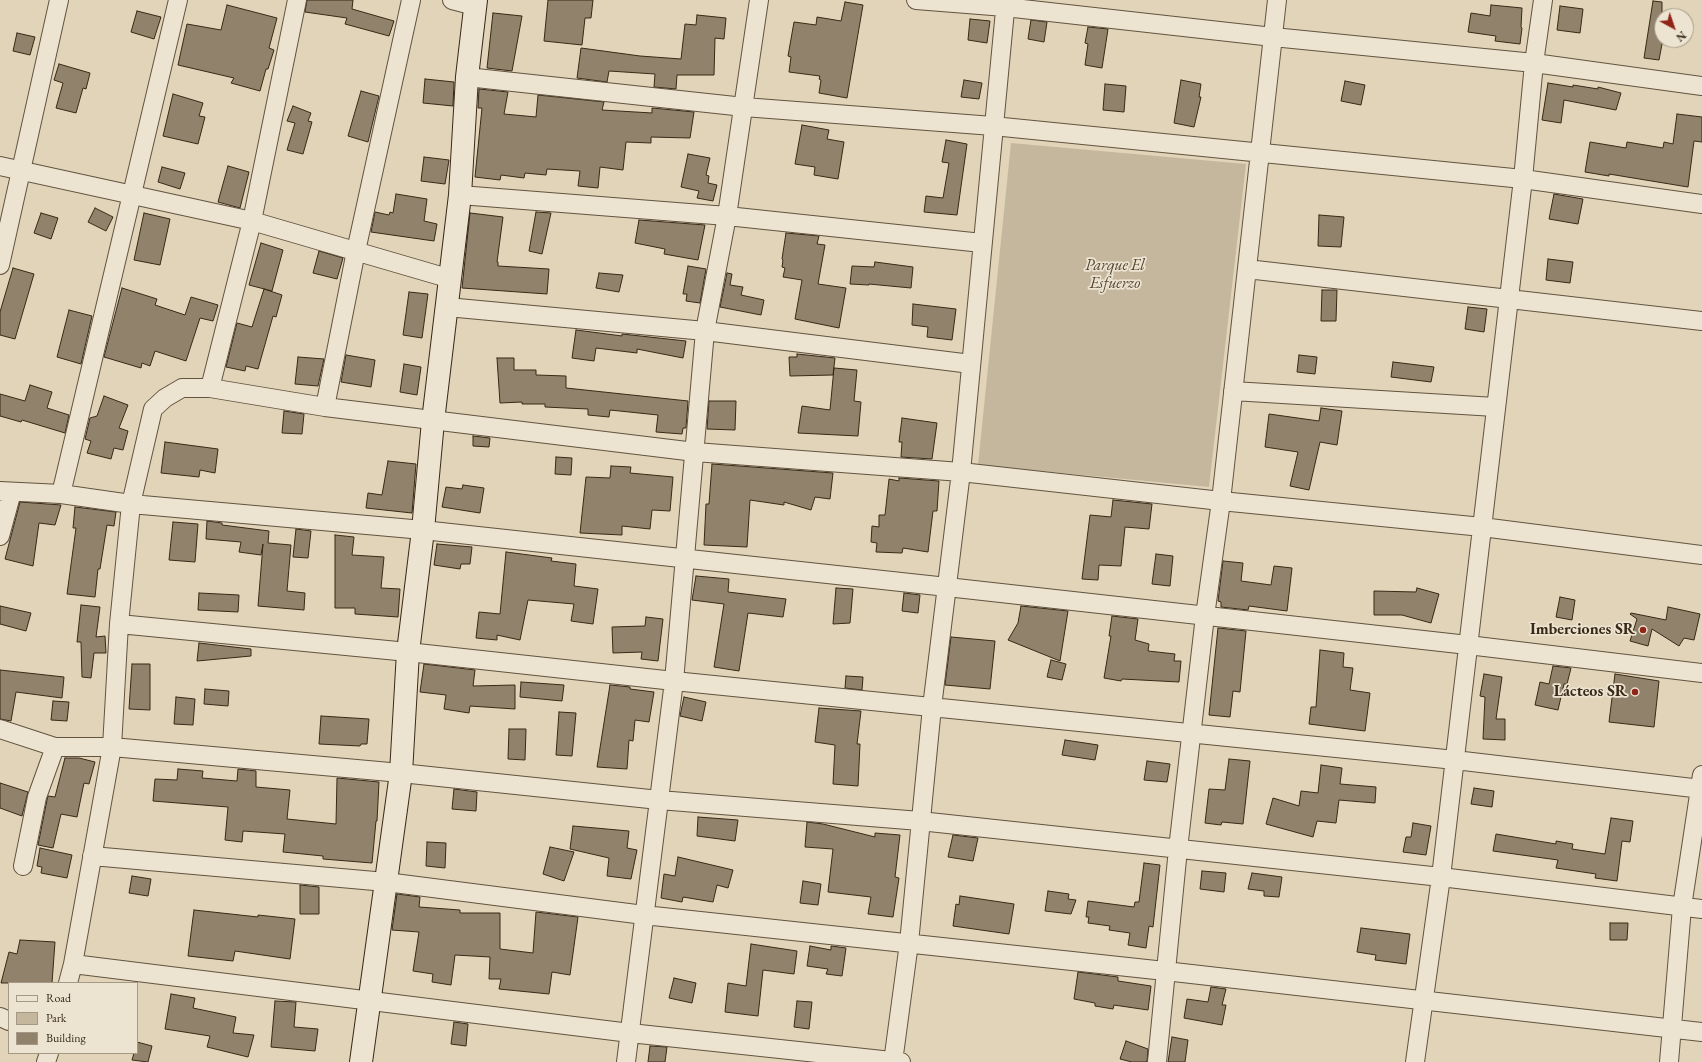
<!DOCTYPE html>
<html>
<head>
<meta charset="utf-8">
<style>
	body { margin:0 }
	#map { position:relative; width:1702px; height:1062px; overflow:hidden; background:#e1d4b8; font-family:"EB Garamond",serif }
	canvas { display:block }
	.legend { position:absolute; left:8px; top:982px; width:130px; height:72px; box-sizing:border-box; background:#ece3d1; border:1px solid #a49987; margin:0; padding:5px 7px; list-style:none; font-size:12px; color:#382917 }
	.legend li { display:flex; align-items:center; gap:8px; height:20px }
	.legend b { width:20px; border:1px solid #a49987 }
	.north { position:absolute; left:1654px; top:8px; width:40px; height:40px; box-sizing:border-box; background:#ece3d1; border:1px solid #a49987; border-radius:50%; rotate:140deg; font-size:11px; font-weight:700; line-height:16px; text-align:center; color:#382917 }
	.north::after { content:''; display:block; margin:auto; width:14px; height:18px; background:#8f2418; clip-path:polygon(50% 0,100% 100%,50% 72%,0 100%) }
</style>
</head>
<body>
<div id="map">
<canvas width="1702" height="1062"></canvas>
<ul class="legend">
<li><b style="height:5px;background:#ece3d1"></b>Road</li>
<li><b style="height:11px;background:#c4b79d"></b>Park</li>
<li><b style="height:11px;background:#90826b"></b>Building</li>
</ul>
<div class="north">N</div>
</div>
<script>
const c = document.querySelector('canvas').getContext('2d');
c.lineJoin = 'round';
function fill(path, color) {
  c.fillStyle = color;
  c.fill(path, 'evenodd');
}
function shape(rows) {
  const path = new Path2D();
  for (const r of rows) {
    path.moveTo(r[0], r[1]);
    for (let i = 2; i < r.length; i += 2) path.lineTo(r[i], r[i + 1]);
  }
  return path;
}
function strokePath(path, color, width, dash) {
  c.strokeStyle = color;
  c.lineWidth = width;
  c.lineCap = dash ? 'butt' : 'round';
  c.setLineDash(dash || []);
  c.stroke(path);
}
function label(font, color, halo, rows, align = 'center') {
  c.font = font + ' "EB Garamond",serif';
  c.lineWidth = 3.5;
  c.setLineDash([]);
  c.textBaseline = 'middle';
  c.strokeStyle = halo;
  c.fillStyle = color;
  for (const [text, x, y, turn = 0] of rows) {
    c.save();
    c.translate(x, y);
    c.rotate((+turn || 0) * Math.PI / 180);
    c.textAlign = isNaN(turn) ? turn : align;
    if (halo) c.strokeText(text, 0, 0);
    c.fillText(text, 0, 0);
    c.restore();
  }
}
fill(shape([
	[1011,143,1246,164,1209,487,978,465]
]), '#c4b79d');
const building = shape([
	[307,0,353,0,352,9,394,21,389,36,345,24,347,18,305,12,307,0],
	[548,0,593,0,591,18,585,18,582,45,544,41,548,0],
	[1653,1,1662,2,1662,44,1659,60,1644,58,1653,1],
	[845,2,863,5,847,98,819,93,821,80,819,79,820,76,789,72,791,57,788,56,794,22,816,25,817,17,841,21,845,2],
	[227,5,277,18,269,48,274,50,268,69,266,69,260,91,231,83,234,78,178,65,187,24,221,30,227,5],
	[1491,5,1522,8,1521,27,1522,28,1520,44,1495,41,1496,36,1468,32,1471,13,1490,16,1491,5],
	[1560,6,1583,9,1580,33,1557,30,1560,6],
	[137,11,161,17,154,39,131,32,137,11],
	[493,13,522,16,512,71,487,68,493,13],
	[697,15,726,18,724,39,715,38,714,75,677,75,676,89,654,87,655,74,609,71,607,82,577,78,581,48,640,56,681,59,685,24,696,25,697,15],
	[970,19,990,21,987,43,968,40,970,19],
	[1031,20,1047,22,1044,42,1028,39,1031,20],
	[1088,27,1108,29,1102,68,1085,65,1088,44,1085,43,1088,27],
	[17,33,35,37,30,55,13,51,17,33],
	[59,64,90,73,86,89,83,88,76,113,56,108,63,83,54,80,59,64],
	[425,79,454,82,453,106,423,103,425,79],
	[964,80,982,83,979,99,961,97,964,80],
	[1181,80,1201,84,1199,97,1201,97,1194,127,1174,123,1181,80],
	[1345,81,1365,85,1361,105,1341,101,1345,81],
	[1548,83,1573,87,1573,85,1598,89,1598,87,1621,93,1616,110,1564,100,1561,123,1542,120,1548,83],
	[1105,84,1126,86,1124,112,1103,110,1105,84],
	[479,89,508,92,504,114,536,117,538,95,604,102,602,110,652,113,652,108,694,112,690,138,651,137,651,143,626,142,623,170,600,167,598,188,578,186,580,171,547,169,546,175,525,173,524,178,501,175,500,180,475,177,482,108,478,108,479,89],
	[361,91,379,96,368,142,348,136,361,91],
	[173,94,203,103,199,116,205,117,198,144,163,136,173,94],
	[293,106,311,113,308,121,312,122,303,154,287,150,295,123,287,121,293,106],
	[1677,114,1702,117,1702,142,1694,141,1688,187,1609,174,1609,176,1585,172,1590,142,1626,148,1627,142,1663,148,1664,142,1673,144,1677,114],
	[802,125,829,130,827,139,844,142,838,179,814,175,815,167,795,164,802,125],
	[946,140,967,144,957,215,924,212,926,196,943,198,949,163,942,162,946,140],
	[688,154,710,158,706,175,709,176,708,183,717,185,713,201,697,198,699,191,681,187,688,154],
	[424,157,449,160,445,184,421,181,424,157],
	[228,166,249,172,240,208,218,202,228,166],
	[162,167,185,173,180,189,158,182,162,167],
	[396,194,427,199,424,221,437,224,434,241,371,232,375,212,389,215,390,212,393,213,396,194],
	[1554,194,1583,199,1578,224,1549,219,1554,194],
	[95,208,113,217,106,231,88,222,95,208],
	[536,212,551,213,542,254,529,251,536,212],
	[41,213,58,218,51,239,34,233,41,213],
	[144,213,170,219,160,265,134,260,144,213],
	[470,213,503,217,497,262,498,262,498,266,549,269,547,294,462,288,470,213],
	[1319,215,1344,217,1341,247,1318,246,1319,215],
	[639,220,705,225,698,260,664,254,665,249,635,243,639,220],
	[786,233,819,236,817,244,825,245,818,284,846,288,839,328,795,319,802,280,783,277,785,268,782,267,783,260,782,259,786,233],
	[261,243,283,250,272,291,249,285,261,243],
	[319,251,343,258,337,279,313,273,319,251],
	[1548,259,1573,262,1570,283,1546,280,1548,259],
	[875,262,913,267,911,288,869,284,869,285,850,284,852,266,874,267,875,262],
	[688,266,706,269,700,303,686,301,687,294,683,294,688,266],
	[13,268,34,274,15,339,0,335,0,312,13,268],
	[599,273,623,275,619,292,596,288,599,273],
	[727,273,732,274,730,285,743,287,741,295,764,300,761,315,720,307,727,273],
	[122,288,157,299,155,305,185,315,191,297,218,305,213,321,200,318,186,361,155,351,150,366,142,363,141,368,104,357,122,288],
	[264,289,282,295,276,317,273,316,258,369,246,366,245,371,226,367,237,323,252,327,264,289],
	[1322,290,1337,290,1336,321,1321,321,1322,290],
	[409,292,428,294,422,338,403,335,409,292],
	[913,304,956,309,952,340,927,337,928,327,912,325,913,304],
	[1468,307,1487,309,1484,332,1465,329,1468,307],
	[69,310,92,316,81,364,57,357,69,310],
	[576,330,622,336,622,334,686,341,683,358,637,349,637,353,596,348,594,361,572,358,576,330],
	[797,354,835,358,833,375,790,376,789,357,797,357,797,354],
	[346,355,375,360,371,387,341,382,346,355],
	[1299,355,1317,357,1315,374,1297,372,1299,355],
	[298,357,324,359,318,386,295,384,298,357],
	[497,358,514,358,514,370,536,370,536,375,566,376,566,388,688,401,686,428,683,428,682,434,656,432,658,415,610,410,609,417,588,415,588,409,545,407,545,404,522,404,522,402,500,403,497,358],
	[1393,362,1434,367,1431,382,1391,377,1393,362],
	[404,364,421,367,417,395,400,392,404,364],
	[834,368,857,370,854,401,861,402,858,436,798,433,802,406,830,410,834,368],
	[30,385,52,392,47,408,69,415,65,433,22,420,21,422,0,416,0,394,25,401,30,385],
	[104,396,128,405,119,428,128,431,123,450,114,448,111,459,87,453,91,441,85,439,90,418,97,416,104,396],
	[709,401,736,401,735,430,707,429,709,401],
	[1321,408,1342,411,1337,445,1320,442,1309,490,1290,486,1298,452,1265,447,1269,414,1319,421,1321,408],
	[284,411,304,414,302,434,282,433,284,411],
	[902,418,937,423,932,459,901,457,902,442,899,442,902,418],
	[473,436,490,438,489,447,473,446,473,436],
	[165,442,218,449,215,473,200,470,199,477,161,473,165,442],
	[556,457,572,458,571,475,555,474,556,457],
	[388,461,416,464,412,513,366,508,368,493,382,495,388,461],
	[712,464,833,473,830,499,815,497,811,510,784,502,784,505,750,500,747,547,704,545,706,504,709,504,712,464],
	[611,466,631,467,630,473,673,477,670,511,652,510,650,529,622,526,622,535,580,533,586,477,610,478,611,466],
	[899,478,939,481,937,511,933,511,928,552,903,548,902,553,876,552,877,543,871,542,872,526,879,527,879,515,885,515,889,479,899,481,899,478],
	[463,485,484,488,480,513,442,507,446,487,462,489,463,485],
	[1113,500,1152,504,1149,529,1125,527,1121,566,1099,565,1098,580,1082,579,1090,515,1111,517,1113,500],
	[20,502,61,505,55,525,39,523,33,566,5,559,20,502],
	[75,507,116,512,114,526,107,525,100,569,98,569,95,597,67,594,76,528,73,528,75,507],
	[207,521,222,523,222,525,269,531,268,543,291,545,287,591,305,593,304,610,258,606,263,544,261,555,239,552,241,542,206,539,207,521],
	[173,522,198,524,195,562,169,560,173,522],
	[296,529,311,531,308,558,293,557,296,529],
	[335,535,354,537,352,555,384,557,381,588,400,589,398,617,355,614,355,608,335,608,335,535],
	[437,544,472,547,470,564,461,564,460,569,434,565,437,544],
	[506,552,552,558,551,561,576,564,574,586,598,589,593,624,571,621,574,604,528,600,520,640,497,635,497,640,476,638,479,612,500,614,506,552],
	[1156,554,1173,556,1170,586,1152,584,1156,554],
	[1223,561,1243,563,1241,581,1271,585,1274,566,1292,568,1287,611,1249,606,1248,610,1221,607,1221,602,1218,601,1223,561],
	[696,576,729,579,728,592,786,599,783,617,748,613,739,671,714,667,724,604,692,600,696,576],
	[836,588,853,589,850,623,833,624,836,588],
	[1417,588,1439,594,1431,623,1402,615,1374,615,1374,591,1416,592,1417,588],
	[199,593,239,595,238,612,198,610,199,593],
	[904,593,920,595,918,613,902,611,904,593],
	[1560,597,1575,600,1572,620,1556,617,1560,597],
	[81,605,100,607,96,637,105,636,106,653,94,653,91,678,82,677,81,642,77,642,81,605],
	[0,606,31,613,26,631,0,624,0,606],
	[1021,606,1068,611,1060,661,1008,640,1018,623,1021,606],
	[1668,607,1700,614,1694,640,1684,638,1679,646,1652,629,1648,646,1630,641,1637,619,1630,614,1631,613,1666,620,1668,607],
	[1112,616,1138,619,1135,640,1149,644,1148,651,1175,654,1174,661,1181,661,1179,682,1122,679,1121,681,1104,678,1111,636,1109,636,1112,616],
	[646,617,663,619,658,661,641,659,642,652,613,653,612,627,645,626,646,617],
	[1218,628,1246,631,1240,692,1233,691,1230,717,1209,715,1218,628],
	[951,637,995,641,990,689,945,685,951,637],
	[199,643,251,649,251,656,197,661,199,643],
	[1320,650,1344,653,1343,667,1353,668,1350,690,1370,693,1365,731,1309,724,1311,707,1316,707,1320,650],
	[1051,660,1066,664,1062,680,1047,677,1051,660],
	[132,664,150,664,150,710,129,709,132,664],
	[424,664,475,670,473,686,515,685,515,709,470,706,469,713,444,709,446,695,420,692,424,664],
	[1553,666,1571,668,1567,684,1564,684,1558,710,1535,705,1540,682,1549,684,1553,666],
	[0,670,64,677,62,698,16,692,11,721,0,719,0,670],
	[1484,674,1502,677,1496,719,1505,719,1505,740,1483,739,1485,697,1480,696,1484,674],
	[1615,674,1659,681,1654,727,1609,722,1615,674],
	[846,676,863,677,862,690,845,688,846,676],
	[521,682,564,685,562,701,520,697,521,682],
	[610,685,630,687,630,689,654,692,649,722,635,720,633,741,629,740,627,769,597,767,610,685],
	[205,689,229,691,228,706,204,704,205,689],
	[176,697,195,699,193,725,174,724,176,697],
	[684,697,706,702,702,721,680,716,684,697],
	[53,701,69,702,67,721,51,720,53,701],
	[819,708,861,711,857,744,860,744,858,786,833,784,835,745,815,742,819,708],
	[559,712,576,713,572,756,556,755,559,712],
	[321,716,369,719,367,744,361,744,360,746,319,744,321,716],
	[509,729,526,729,525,760,508,759,509,729],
	[1065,740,1098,745,1095,760,1062,755,1065,740],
	[65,758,79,758,95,762,89,784,84,783,77,817,61,814,53,848,38,845,47,800,48,796,55,797,65,758],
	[1229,759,1250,761,1243,824,1222,822,1221,825,1205,823,1209,789,1225,790,1229,759],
	[1147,761,1170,764,1167,782,1144,780,1147,761],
	[1321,765,1342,768,1340,784,1376,787,1375,803,1339,800,1336,823,1317,821,1313,837,1266,824,1273,798,1299,806,1301,791,1318,793,1321,765],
	[178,769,203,771,202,778,237,781,238,769,256,771,256,787,290,790,287,819,336,824,337,778,379,782,377,821,376,821,372,863,323,859,323,856,283,852,285,834,243,831,242,842,225,840,228,807,153,801,155,779,177,780,178,769],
	[0,783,28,792,22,816,0,808,0,783],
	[1474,788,1494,791,1492,807,1471,804,1474,788],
	[454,789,477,792,476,811,452,809,454,789],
	[698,817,738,820,735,841,697,836,698,817],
	[1611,818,1633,821,1630,842,1622,841,1617,881,1595,878,1596,874,1556,868,1558,860,1493,851,1496,834,1556,844,1556,841,1573,844,1572,849,1605,854,1611,818],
	[807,822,823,824,875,837,875,833,900,835,895,877,899,878,893,917,868,914,871,897,828,892,833,849,805,847,807,822],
	[1413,823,1431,826,1426,855,1403,852,1406,837,1411,837,1413,823],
	[573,826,629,831,627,848,637,850,631,879,607,876,609,858,570,849,573,826],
	[953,835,978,838,973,861,948,857,953,835],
	[427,842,446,843,445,868,426,866,427,842],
	[550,847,574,852,564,881,543,874,550,847],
	[40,848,72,855,67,878,41,873,42,867,37,866,40,848],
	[678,857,733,870,728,888,717,885,713,902,683,897,682,902,661,898,664,874,675,876,678,857],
	[1144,863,1160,865,1153,927,1149,926,1146,948,1128,945,1130,933,1109,930,1110,926,1088,923,1089,917,1086,917,1088,901,1134,907,1135,902,1139,902,1144,863],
	[1202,871,1226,873,1224,892,1200,889,1202,871],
	[1252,873,1282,877,1279,897,1264,896,1264,891,1248,889,1252,873],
	[132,876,151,879,148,896,129,893,132,876],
	[803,881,821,884,818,905,800,903,803,881],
	[300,885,319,887,319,914,300,914,300,885],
	[1048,891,1069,894,1068,899,1076,900,1071,914,1045,911,1048,891],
	[397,894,420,897,419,907,460,910,460,913,500,913,500,949,533,953,536,912,578,917,570,975,552,972,549,994,499,989,501,979,489,979,490,957,455,955,451,985,432,982,433,974,413,971,419,932,392,930,397,894],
	[960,896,1014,904,1009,934,953,926,956,904,959,905,960,896],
	[194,910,258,917,258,915,295,919,290,959,235,951,233,961,188,956,194,910],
	[1610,923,1628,923,1627,940,1610,940,1610,923],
	[1361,928,1410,934,1406,964,1375,960,1376,955,1357,952,1361,928],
	[20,940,55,942,52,983,1,983,9,952,17,954,20,940],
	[751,944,797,951,794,974,763,970,758,1016,725,1012,728,983,746,986,751,944],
	[810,946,831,950,831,946,846,948,842,976,826,974,828,969,807,966,810,946],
	[1078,972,1118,977,1118,981,1151,986,1148,1010,1114,1005,1113,1009,1095,1006,1095,1003,1074,999,1078,972],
	[674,978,696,983,692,1003,669,998,674,978],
	[1211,987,1226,989,1222,1005,1226,1005,1222,1025,1184,1018,1187,999,1208,1002,1211,987],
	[171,994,195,998,193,1008,236,1017,233,1033,254,1035,248,1057,207,1047,210,1036,165,1029,171,994],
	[275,1001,296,1002,294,1027,318,1029,315,1051,271,1047,275,1001],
	[797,1001,812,1002,809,1029,794,1027,797,1001],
	[454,1022,468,1024,466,1046,451,1044,454,1022],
	[1172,1037,1188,1040,1185,1062,1168,1062,1172,1037],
	[1126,1041,1148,1049,1147,1062,1132,1062,1120,1059,1126,1041],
	[137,1042,152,1046,148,1062,132,1060,134,1053,137,1053,137,1042],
	[650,1046,667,1047,665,1062,648,1062,650,1046]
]);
fill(building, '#90826b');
strokePath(building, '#382917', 1);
const street = shape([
	[452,0,475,6],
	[916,0,1005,7,1273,37,1534,63,1702,86],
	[467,77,744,107,993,126,1523,179,1702,204],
	[0,166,252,221,451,279],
	[460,195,727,216,982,243],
	[0,265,59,0],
	[1247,269,1702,321],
	[447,307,705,331,971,364],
	[210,388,325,407,695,452,961,472,1221,501,1482,527,1702,555],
	[1233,391,1495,407],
	[325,407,356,251,411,0],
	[0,491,61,494,131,504,423,530,947,587,1468,645,1702,673],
	[61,494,178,0],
	[0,536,12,492],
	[119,624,408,652,674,681,1455,760,1702,789],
	[0,729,55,747,112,747,401,773,659,800,920,821,1441,877,1702,909],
	[92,856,386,882,644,915,1165,971,1702,1032],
	[23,866,37,797,55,747],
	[73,964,630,1033,901,1062],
	[68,983,73,964,112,747,119,624,131,504,153,409,165,398,182,388,210,388,252,221,297,0],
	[0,1017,9,1021],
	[46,1062,49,1053],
	[626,1062,674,681,705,331,727,216,759,0],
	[893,1062,909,943,932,707,961,472,1006,0],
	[1157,1062,1178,849,1205,616,1221,501,1277,0],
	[1415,1062,1441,877,1523,179,1534,63,1543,0],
	[1669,1062,1682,907,1702,775]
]);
const secondary = shape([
	[361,1062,401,773,408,652,423,530,433,421,460,195,467,77,476,0]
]);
strokePath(street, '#62543f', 20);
strokePath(secondary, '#382917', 24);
strokePath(street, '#ece3d1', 18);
strokePath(secondary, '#ece3d1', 22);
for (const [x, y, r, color] of [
	[1643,630,4,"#8f2418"],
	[1635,692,4,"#8f2418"]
]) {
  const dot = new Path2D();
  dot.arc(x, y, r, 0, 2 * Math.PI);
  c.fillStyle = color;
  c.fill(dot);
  strokePath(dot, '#ece3d1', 1.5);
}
label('italic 16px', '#544532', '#ece3d1', [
	["Parque El",1115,266],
	["Esfuerzo",1115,284]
]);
label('bold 16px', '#382917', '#ece3d1', [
	["Imberciones SR",1635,630],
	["Lácteos SR",1627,692]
], 'right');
</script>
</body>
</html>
